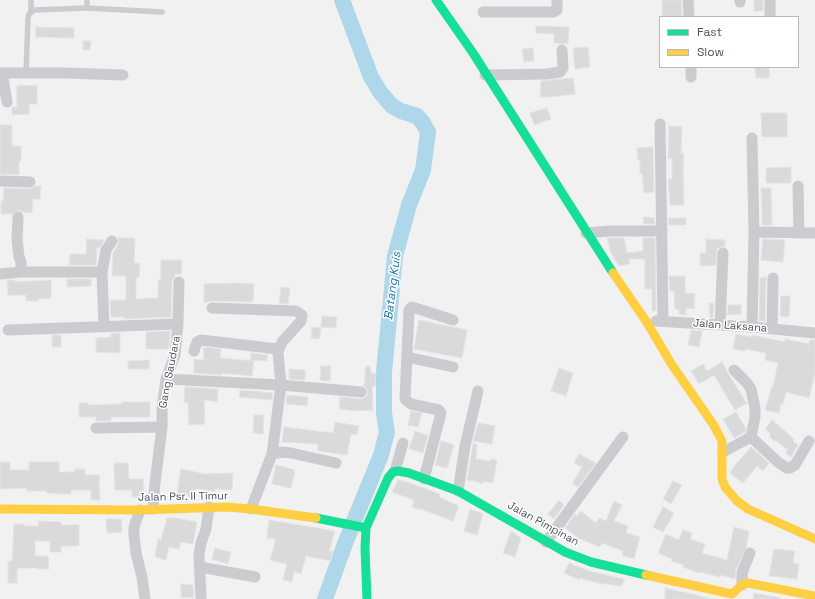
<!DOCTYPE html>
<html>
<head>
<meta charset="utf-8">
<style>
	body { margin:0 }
	#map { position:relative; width:815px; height:599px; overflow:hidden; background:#f1f1f1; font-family:"Space Grotesk",sans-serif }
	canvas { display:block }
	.legend { position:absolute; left:659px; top:16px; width:140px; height:52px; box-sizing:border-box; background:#fff; border:1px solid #b6b9be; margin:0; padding:5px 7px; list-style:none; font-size:12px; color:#49515c }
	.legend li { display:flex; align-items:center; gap:8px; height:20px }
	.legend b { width:20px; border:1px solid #b6b9be }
</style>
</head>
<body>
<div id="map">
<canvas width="815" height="599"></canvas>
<ul class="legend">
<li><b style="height:5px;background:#16e098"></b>Fast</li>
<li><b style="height:5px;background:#ffcf43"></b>Slow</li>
</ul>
</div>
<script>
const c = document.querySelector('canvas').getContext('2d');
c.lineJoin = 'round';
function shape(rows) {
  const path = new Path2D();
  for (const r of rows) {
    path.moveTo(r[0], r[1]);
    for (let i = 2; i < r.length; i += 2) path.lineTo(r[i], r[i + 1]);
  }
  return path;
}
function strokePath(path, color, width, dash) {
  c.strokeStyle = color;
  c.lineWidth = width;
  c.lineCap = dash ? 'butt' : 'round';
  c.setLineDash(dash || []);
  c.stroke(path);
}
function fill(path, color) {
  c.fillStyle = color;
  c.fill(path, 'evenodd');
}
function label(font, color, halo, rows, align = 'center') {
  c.font = font + ' "Space Grotesk",sans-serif';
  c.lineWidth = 3;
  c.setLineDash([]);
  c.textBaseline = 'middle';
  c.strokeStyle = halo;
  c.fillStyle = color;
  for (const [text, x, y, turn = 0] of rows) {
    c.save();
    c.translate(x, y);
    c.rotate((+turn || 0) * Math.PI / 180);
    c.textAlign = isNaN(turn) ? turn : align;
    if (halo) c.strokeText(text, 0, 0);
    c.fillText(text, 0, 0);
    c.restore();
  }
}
strokePath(shape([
	[325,599,346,541,381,455,387,432,384,413,384,372,395,256,409,205,423,170,428,132,423,123,417,116,401,111,392,106,380,92,371,77,342,0]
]), '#aed7ea', 16);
const building = shape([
	[662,0,681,0,682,16,662,16,662,0],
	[754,0,763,0,763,11,754,11,754,0],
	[536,26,569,27,568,44,554,43,554,34,536,33,536,26],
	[36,27,74,28,74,38,35,37,36,27],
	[83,41,91,41,90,50,83,50,83,41],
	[588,47,590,67,575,69,573,48,588,47],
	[533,48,534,61,524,62,522,49,533,48],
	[755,67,769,67,769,78,756,78,755,67],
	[573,78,575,94,550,97,540,97,541,81,573,78],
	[37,85,37,104,29,104,29,114,12,115,12,107,17,107,17,86,37,85],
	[547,108,551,119,534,125,530,113,547,108],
	[761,113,787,113,787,137,762,137,761,113],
	[0,125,12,125,12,146,21,146,21,161,19,161,19,175,0,174,0,125],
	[669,126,682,127,681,153,684,153,683,168,684,205,670,205,668,179,672,179,672,158,668,159,669,126],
	[653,147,654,192,644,193,642,173,640,173,640,160,638,160,637,148,653,147],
	[791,167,791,183,766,183,766,168,791,167],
	[36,186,41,186,40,199,33,199,32,213,23,212,18,210,12,214,1,214,1,201,3,201,4,188,30,189,36,186],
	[761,188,771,188,772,225,762,225,762,210,761,188],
	[643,217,654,218,655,224,644,224,643,217],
	[668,218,686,218,686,225,669,225,668,218],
	[118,238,135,238,134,263,140,263,139,277,136,277,136,299,158,298,158,280,161,280,161,260,182,260,181,274,175,274,175,276,172,281,171,317,124,319,124,317,111,317,110,300,126,300,126,276,112,276,113,253,118,245,118,238],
	[607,238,624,238,627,253,643,251,643,238,655,238,656,311,652,311,652,289,645,289,645,259,629,259,630,264,619,266,611,253,607,238],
	[87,239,104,240,100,248,97,247,96,265,69,265,70,254,86,254,87,239],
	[706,239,725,240,725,246,717,248,716,265,700,266,700,253,706,253,706,239],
	[763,239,785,240,783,262,761,260,763,239],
	[669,276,685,276,685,293,695,294,694,309,686,308,686,315,679,314,679,309,675,309,674,291,670,291,669,276],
	[766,277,766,280,765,321,759,321,760,278,766,277],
	[67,279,91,279,91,286,67,287,67,279],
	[7,280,15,280,15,282,51,280,51,298,38,299,38,301,26,301,26,295,8,295,7,280],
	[239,283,254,284,253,302,212,301,204,303,204,284,239,283],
	[281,287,290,288,288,304,279,303,281,287],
	[781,296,790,296,789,317,780,316,781,296],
	[709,303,714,303,713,318,710,317,709,303],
	[728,305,741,305,741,314,727,315,728,305],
	[322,316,337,317,336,328,321,327,322,316],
	[419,320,467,330,462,358,414,349,419,320],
	[312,327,321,328,319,339,311,338,312,327],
	[691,330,702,331,699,347,688,345,691,330],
	[170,331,169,349,146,349,146,332,170,331],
	[111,333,120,333,120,353,96,352,96,338,111,337,111,333],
	[736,334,752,337,752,335,785,342,785,339,809,344,810,340,815,340,815,373,809,398,786,392,783,405,781,404,779,413,765,410,772,386,773,387,778,363,765,360,766,353,746,349,746,351,733,349,736,334],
	[52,335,61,335,61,347,52,347,52,335],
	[203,347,221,349,220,358,254,361,252,376,221,373,221,375,220,375,194,373,194,359,204,360,203,347],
	[251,353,267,355,267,361,250,360,251,353],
	[149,360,149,369,128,369,128,361,149,360],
	[722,362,729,375,746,402,747,403,735,410,714,375,699,384,691,371,703,364,707,371,722,362],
	[321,366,331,366,330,381,320,380,321,366],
	[366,366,370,366,371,373,376,374,375,386,372,386,373,410,358,411,339,409,340,397,361,399,367,396,367,389,364,386,366,366],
	[559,368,573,373,566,396,551,391,559,368],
	[289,369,305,370,305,380,289,379,289,369],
	[185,387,218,389,217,402,204,400,205,424,189,425,188,403,184,402,185,387],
	[240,390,273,393,272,400,239,397,240,390],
	[287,395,308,397,307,406,286,404,287,395],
	[122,402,150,402,150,417,111,417,111,421,96,421,96,417,79,417,79,403,88,403,88,405,122,404,122,402],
	[411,411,422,413,418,427,408,425,411,411],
	[736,412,746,429,745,432,734,438,723,419,736,412],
	[254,415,264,415,263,434,253,433,254,415],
	[772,420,794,439,793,441,798,445,791,457,785,453,788,450,775,440,774,441,769,436,771,434,765,429,772,420],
	[335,422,359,426,357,435,351,434,347,455,318,451,318,444,282,442,284,427,333,433,335,422],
	[478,423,495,426,492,444,473,441,478,423],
	[415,431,428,436,423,453,409,449,415,431],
	[441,441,454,445,447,468,435,465,441,441],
	[473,444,477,444,476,459,490,461,491,459,497,460,493,483,483,481,483,484,471,480,471,481,467,480,473,444],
	[751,447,769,463,763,471,757,466,743,483,731,474,731,470,751,447],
	[579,454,596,463,578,487,572,484,582,467,574,463,579,454],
	[0,462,10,462,10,470,29,470,29,462,59,462,59,472,75,472,75,469,85,469,85,475,99,475,100,500,91,500,91,490,71,490,71,494,61,494,47,493,47,491,27,491,27,488,0,489,0,462],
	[114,463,128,463,129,479,143,479,144,497,132,497,132,490,115,490,114,463],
	[276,465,295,470,291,488,272,484,276,465],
	[181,469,205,474,233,473,232,490,215,489,215,491,195,489,194,497,177,494,181,469],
	[398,480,407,482,440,494,439,497,459,506,453,521,421,509,421,510,412,507,414,500,392,492,398,480],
	[673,481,682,485,671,504,663,499,673,481],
	[559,500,564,505,554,519,548,514,559,500],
	[614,501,622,505,614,521,628,526,626,533,640,537,634,559,622,555,623,551,602,543,600,547,580,539,565,528,575,514,577,516,581,511,596,523,599,518,606,521,614,501],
	[663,507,674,513,663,532,653,527,663,507],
	[470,509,483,514,477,535,464,531,470,509],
	[167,518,175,518,197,522,193,544,181,542,179,549,169,547,166,560,155,557,158,539,161,540,167,518],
	[106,519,121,519,122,532,107,533,106,519],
	[269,520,335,531,329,551,333,551,331,561,306,556,301,574,294,572,292,582,283,580,287,564,270,560,276,539,267,538,269,520],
	[39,521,61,522,61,525,79,525,79,546,61,546,61,552,50,552,50,541,35,541,35,556,48,556,49,569,38,569,38,568,17,568,17,583,8,583,8,561,12,561,14,524,24,524,24,526,38,526,39,521],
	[734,527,749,531,746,548,736,570,735,579,721,575,720,577,700,572,699,573,683,567,684,565,671,561,672,559,658,553,666,534,679,540,683,530,692,533,690,539,705,544,702,553,727,560,734,527],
	[511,531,521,538,515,557,503,553,511,531],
	[215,548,231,552,228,564,212,559,215,548],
	[774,549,795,551,793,563,799,564,797,579,769,576,774,549],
	[569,563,589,571,624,579,622,586,598,583,580,578,579,580,564,573,569,563],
	[181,584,193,585,194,598,181,597,181,584],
	[665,588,713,599,665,599,665,588],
	[754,593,780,598,780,599,753,599,754,593]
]);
fill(building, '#dadadb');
strokePath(building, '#e2e3e4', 1);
strokePath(shape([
	[31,0,31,11],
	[87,8,87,0],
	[26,73,28,19,29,14,34,10,87,8,162,12]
]), '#cbcccf', 5.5);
strokePath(shape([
	[688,0,689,17],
	[770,0,770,15],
	[740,2,740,0],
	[483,12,554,12,557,10,557,0],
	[691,67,691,77],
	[0,73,66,73,123,75],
	[2,73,7,102],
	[485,75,547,74,560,72,563,68,562,50],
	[660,124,663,321],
	[752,138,754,232,752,327],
	[0,181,30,182],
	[798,186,799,233],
	[18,217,17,240,19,257,21,262,21,272,102,272,104,327],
	[754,232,815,233],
	[586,233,610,231,662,231],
	[102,272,106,250,112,241],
	[0,274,21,272],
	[212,308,296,311,302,315,301,321,282,342,278,352,281,385,272,454],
	[656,321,752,327,815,333],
	[720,325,723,253],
	[772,329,773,278],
	[8,330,178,324],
	[194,351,197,342,201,340,278,349],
	[407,357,453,367],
	[166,379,281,385,361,392],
	[96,428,162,427],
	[751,437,779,463,787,468,790,468,795,465,809,441],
	[723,452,751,437,755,417,755,408,751,389,747,383,734,370],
	[395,471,403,443],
	[424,479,441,413,439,410,411,404,405,399,409,310,412,307,453,320],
	[458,491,465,446,478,391],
	[153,509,155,483,162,427,162,409,166,379,175,355,178,324,179,282],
	[251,509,272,454,282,452,291,453,336,463],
	[140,510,134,527,134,535,136,553,142,577,145,599],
	[546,542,623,437],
	[200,567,255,577],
	[742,585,742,573,750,553],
	[201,599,199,554,201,543,206,529,209,507]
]), '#cbcccf', 11);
strokePath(shape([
	[436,0,473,53,613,273],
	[316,518,366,528],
	[367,599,365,548,366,528,388,478,393,472,398,471,409,473,458,491,565,552,591,562,646,575]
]), '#16e098', 9);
strokePath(shape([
	[613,273,646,321,672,365,713,424,722,441,722,479,725,487,737,501,748,509,815,539],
	[0,509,140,510,226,507,251,509,316,518],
	[646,575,732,594,742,585,748,583,815,596]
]), '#ffcf43', 9);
label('11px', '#49515c', '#fff', [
	["Jalan Laksana",730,326,4],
	["Gang Saudara",170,372,-79],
	["Jalan Psr. II Timur",183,497,-1],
	["Jalan Pimpinan",543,524,29]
]);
label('italic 12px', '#1576a3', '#fff', [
	["Batang Kuis",393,286,-83]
]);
</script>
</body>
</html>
